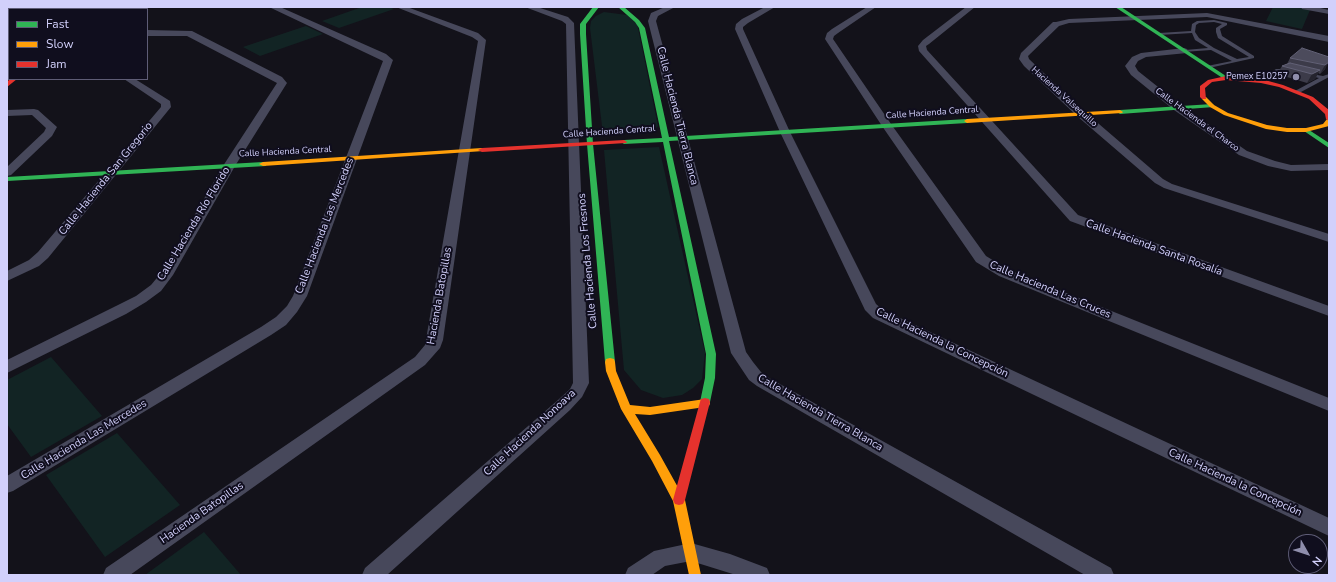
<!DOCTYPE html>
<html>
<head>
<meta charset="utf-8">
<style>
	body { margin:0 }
	#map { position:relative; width:1336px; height:582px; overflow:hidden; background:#13121a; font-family:"Nunito Sans",sans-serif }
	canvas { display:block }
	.frame { position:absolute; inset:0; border:8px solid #d2d0fb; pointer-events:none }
	.legend { position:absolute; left:8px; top:8px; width:140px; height:72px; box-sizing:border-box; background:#100e1e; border:1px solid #5e5c76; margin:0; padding:5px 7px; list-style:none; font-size:12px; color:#d2d0fb }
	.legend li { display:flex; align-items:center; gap:8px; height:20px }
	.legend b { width:20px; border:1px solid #5e5c76 }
	.north { position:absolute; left:1288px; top:534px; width:40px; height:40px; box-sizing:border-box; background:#100e1e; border:1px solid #5e5c76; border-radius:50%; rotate:129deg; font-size:11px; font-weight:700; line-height:16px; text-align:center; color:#d2d0fb }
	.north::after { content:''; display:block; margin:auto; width:14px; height:18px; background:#8f8eac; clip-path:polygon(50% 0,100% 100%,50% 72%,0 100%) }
</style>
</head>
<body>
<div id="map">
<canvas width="1336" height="582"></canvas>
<div class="frame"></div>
<ul class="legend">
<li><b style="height:5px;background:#30b455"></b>Fast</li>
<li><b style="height:5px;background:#ff9f0a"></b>Slow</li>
<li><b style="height:5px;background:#e5322d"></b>Jam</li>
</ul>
<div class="north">N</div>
</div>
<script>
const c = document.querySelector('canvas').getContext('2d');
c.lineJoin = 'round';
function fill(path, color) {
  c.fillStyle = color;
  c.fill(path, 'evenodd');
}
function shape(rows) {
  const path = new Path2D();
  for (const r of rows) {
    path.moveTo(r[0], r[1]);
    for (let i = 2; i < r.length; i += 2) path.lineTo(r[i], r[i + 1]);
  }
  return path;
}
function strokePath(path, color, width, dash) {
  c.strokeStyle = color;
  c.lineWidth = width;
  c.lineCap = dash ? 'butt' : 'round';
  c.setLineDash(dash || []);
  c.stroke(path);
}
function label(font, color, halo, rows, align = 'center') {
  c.font = font + ' "Nunito Sans",sans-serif';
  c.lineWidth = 4;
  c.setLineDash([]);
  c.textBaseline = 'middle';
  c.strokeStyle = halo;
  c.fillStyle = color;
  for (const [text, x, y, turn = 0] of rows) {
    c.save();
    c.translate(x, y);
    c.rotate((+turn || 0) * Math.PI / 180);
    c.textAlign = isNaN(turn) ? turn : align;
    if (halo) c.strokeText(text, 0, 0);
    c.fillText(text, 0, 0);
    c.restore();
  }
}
fill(shape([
	[362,7,389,7,394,9,339,28,322,21],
	[1273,7,1297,7,1310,10,1302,29,1266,21],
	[604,12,627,15,637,23,658,126,655,129,603,134,590,28,591,21,596,16],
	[306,26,323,34,260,56,243,47],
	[659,147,705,353,702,379,693,388,682,395,663,398,641,390,624,370,604,150],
	[51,357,102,416,31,457,7,424,7,380],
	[117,433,180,505,105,557,46,475],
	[204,532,241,575,145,575]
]), '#122424');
fill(shape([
	[1214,20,1227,23,1227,25,1220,29,1222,36,1254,56,1254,58,1209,68,1207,67,1207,66,1232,61,1211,50,1183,52,1183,51,1185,50,1208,48,1195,40,1192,33,1159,35,1157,34,1159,33,1191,31,1192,24,1197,21,1214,20],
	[1214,22,1222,24,1216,28,1216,32,1218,38,1249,57,1237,59,1214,48,1199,38,1195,32,1196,25,1199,23,1214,22],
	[1276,69,1288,69,1290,70,1288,71,1279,71,1263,82,1259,82,1259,80,1276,69],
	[1306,73,1323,76,1329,74,1329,77,1299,93,1295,93,1295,91,1319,78,1306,75,1306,73]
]), '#47485b');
fill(shape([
	[7,7,53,7,51,9,9,9,7,10,7,7],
	[269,7,280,7,386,54,393,60,307,296,297,312,286,325,271,335,13,491,7,493,7,476,261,327,276,317,287,306,293,296,383,61,269,7],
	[396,7,407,7,478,33,486,40,443,340,440,348,425,365,130,575,103,575,106,568,415,357,425,345,478,41,472,37,396,7],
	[525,7,537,7,568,17,574,23,589,383,582,397,570,410,387,575,362,575,365,568,558,400,570,389,573,383,566,24,562,21,525,7],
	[665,7,675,7,658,16,656,21,746,352,753,362,761,372,769,378,1111,568,1114,575,1085,575,757,386,749,380,731,353,648,21,651,13,665,7],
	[765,7,775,7,748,23,743,27,743,29,790,132,876,304,883,310,1329,518,1329,536,873,318,865,310,780,132,735,29,736,24,742,19,765,7],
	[867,7,876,7,838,33,834,36,833,39,891,124,986,256,1009,270,1329,398,1329,411,999,276,976,262,882,126,825,39,827,33,832,29,867,7],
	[966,7,975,7,929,44,926,46,927,50,1078,215,1329,306,1329,316,1070,221,919,51,918,46,923,40,966,7],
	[1301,7,1316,7,1329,10,1329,14,1302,9,1301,7],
	[1207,13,1329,36,1329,42,1207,17,1069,23,1059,26,1028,56,1029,59,1085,112,1163,179,1172,184,1329,234,1329,242,1164,188,1155,183,1077,116,1024,66,1019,59,1021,53,1053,22,1056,22,1069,19,1207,13],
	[147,30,192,31,282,77,287,83,235,166,173,275,161,291,146,302,126,314,7,373,7,360,116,306,136,296,151,285,161,273,223,166,277,83,187,36,147,36,147,30],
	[7,36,9,36,9,42,7,42,7,36],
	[1184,48,1187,49,1188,51,1187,53,1146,57,1138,61,1135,66,1138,71,1182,106,1247,151,1275,161,1291,165,1329,164,1329,170,1291,171,1268,166,1239,155,1174,110,1131,75,1125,66,1132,57,1141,53,1184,48],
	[7,71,9,71,9,77,7,77,7,71],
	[124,79,135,79,170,101,171,107,48,258,39,266,7,281,7,271,29,260,38,252,161,107,161,104,124,79],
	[34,109,38,110,57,127,52,136,11,175,7,176,7,167,44,132,46,128,32,115,7,116,7,110,34,109],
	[691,543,730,554,767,568,770,575,736,575,691,561,665,566,652,575,625,575,628,568,654,551,691,543]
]), '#47485b');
fill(shape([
	[100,7,106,7,104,9,98,9,100,7],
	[593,7,599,7,586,24,586,34,593,144,615,362,614,365,610,366,606,365,605,362,587,144,580,34,580,24,593,7],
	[618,7,624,7,639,20,645,28,669,137,967,119,970,121,967,123,669,141,716,354,715,378,710,402,709,405,705,406,701,405,700,402,705,378,706,354,663,142,624,144,621,142,624,140,662,138,639,28,635,22,618,7],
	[1115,7,1121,7,1229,78,1224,79,1115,7],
	[1212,104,1214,105,1214,107,1120,114,1117,112,1120,110,1212,104],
	[1306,128,1329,143,1329,148,1304,131,1304,129,1306,128],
	[263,162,266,162,266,166,7,181,7,177,263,162]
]), '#30b455');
fill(shape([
	[1202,97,1206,97,1214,105,1228,113,1267,125,1287,128,1306,128,1323,124,1327,119,1329,118,1329,126,1306,132,1287,132,1266,129,1224,115,1210,107,1202,99,1202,97],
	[1120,110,1123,112,1122,113,967,123,964,121,967,119,1120,110],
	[482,148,484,149,484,151,263,166,259,164,263,162,482,148],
	[610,358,614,359,615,362,616,371,630,405,650,407,705,399,709,400,710,403,709,406,705,407,650,415,635,414,660,455,685,500,701,575,689,575,673,501,652,461,621,409,606,371,605,362,606,359,610,358]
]), '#ff9f0a');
fill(shape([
	[1226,76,1261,79,1283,85,1313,97,1329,110,1329,121,1326,119,1325,114,1309,99,1279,87,1261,83,1226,80,1212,82,1205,88,1206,99,1202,99,1200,97,1200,86,1208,80,1226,76],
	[10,79,17,79,7,87,7,82,10,79],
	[624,140,627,142,626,143,482,152,478,150,482,148,624,140],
	[705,398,709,399,710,402,685,500,683,504,679,505,675,504,673,500,700,402,701,399,705,398]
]), '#e5322d');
fill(shape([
	[1329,57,1325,69,1320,74,1318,73,1315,79,1307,83,1277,74,1282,66,1287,64,1290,58]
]), '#3c3b49');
fill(shape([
	[1329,62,1325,69,1320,74,1325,65],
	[1320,70,1315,79,1307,83,1312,74]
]), '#25242e');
const building = shape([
	[1302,48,1329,57,1329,62,1325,65,1290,58,1302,48],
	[1290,63,1320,70,1312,74,1282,66,1290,63]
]);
fill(building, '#4c4b5c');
strokePath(building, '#616075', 1);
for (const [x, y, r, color] of [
	[1296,77,4,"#8f8eac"]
]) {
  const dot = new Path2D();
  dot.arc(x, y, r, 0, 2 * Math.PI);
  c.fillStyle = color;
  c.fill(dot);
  strokePath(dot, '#100e1e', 1.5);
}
label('9px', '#d2d0fb', '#100e1e', [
	["Pemex E10257",1288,77]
], 'right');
label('9px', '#d2d0fb', '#100e1e', [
	["Hacienda Valsequillo",1064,97,42],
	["Calle Hacienda Central",932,113,-4],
	["Calle Hacienda el Charco",1197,120,36],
	["Calle Hacienda Central",609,132,-4],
	["Calle Hacienda Central",285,152,-3]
]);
label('11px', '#d2d0fb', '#100e1e', [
	["Calle Hacienda Tierra Blanca",677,116,76],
	["Calle Hacienda San Gregorio",106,179,-51],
	["Calle Hacienda Río Florido",194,224,-59],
	["Calle Hacienda Las Mercedes",325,226,-69],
	["Calle Hacienda Santa Rosalía",1154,248,20],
	["Calle Hacienda Los Fresnos",588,261,-95],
	["Calle Hacienda Las Cruces",1050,290,23],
	["Hacienda Batopillas",440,296,-80],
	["Calle Hacienda la Concepción",942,343,26],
	["Calle Hacienda Tierra Blanca",820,413,30],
	["Calle Hacienda Nonoava",530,433,-43],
	["Calle Hacienda Las Mercedes",84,440,-31],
	["Calle Hacienda la Concepción",1235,483,25],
	["Hacienda Batopillas",202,513,-35]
]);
</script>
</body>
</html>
